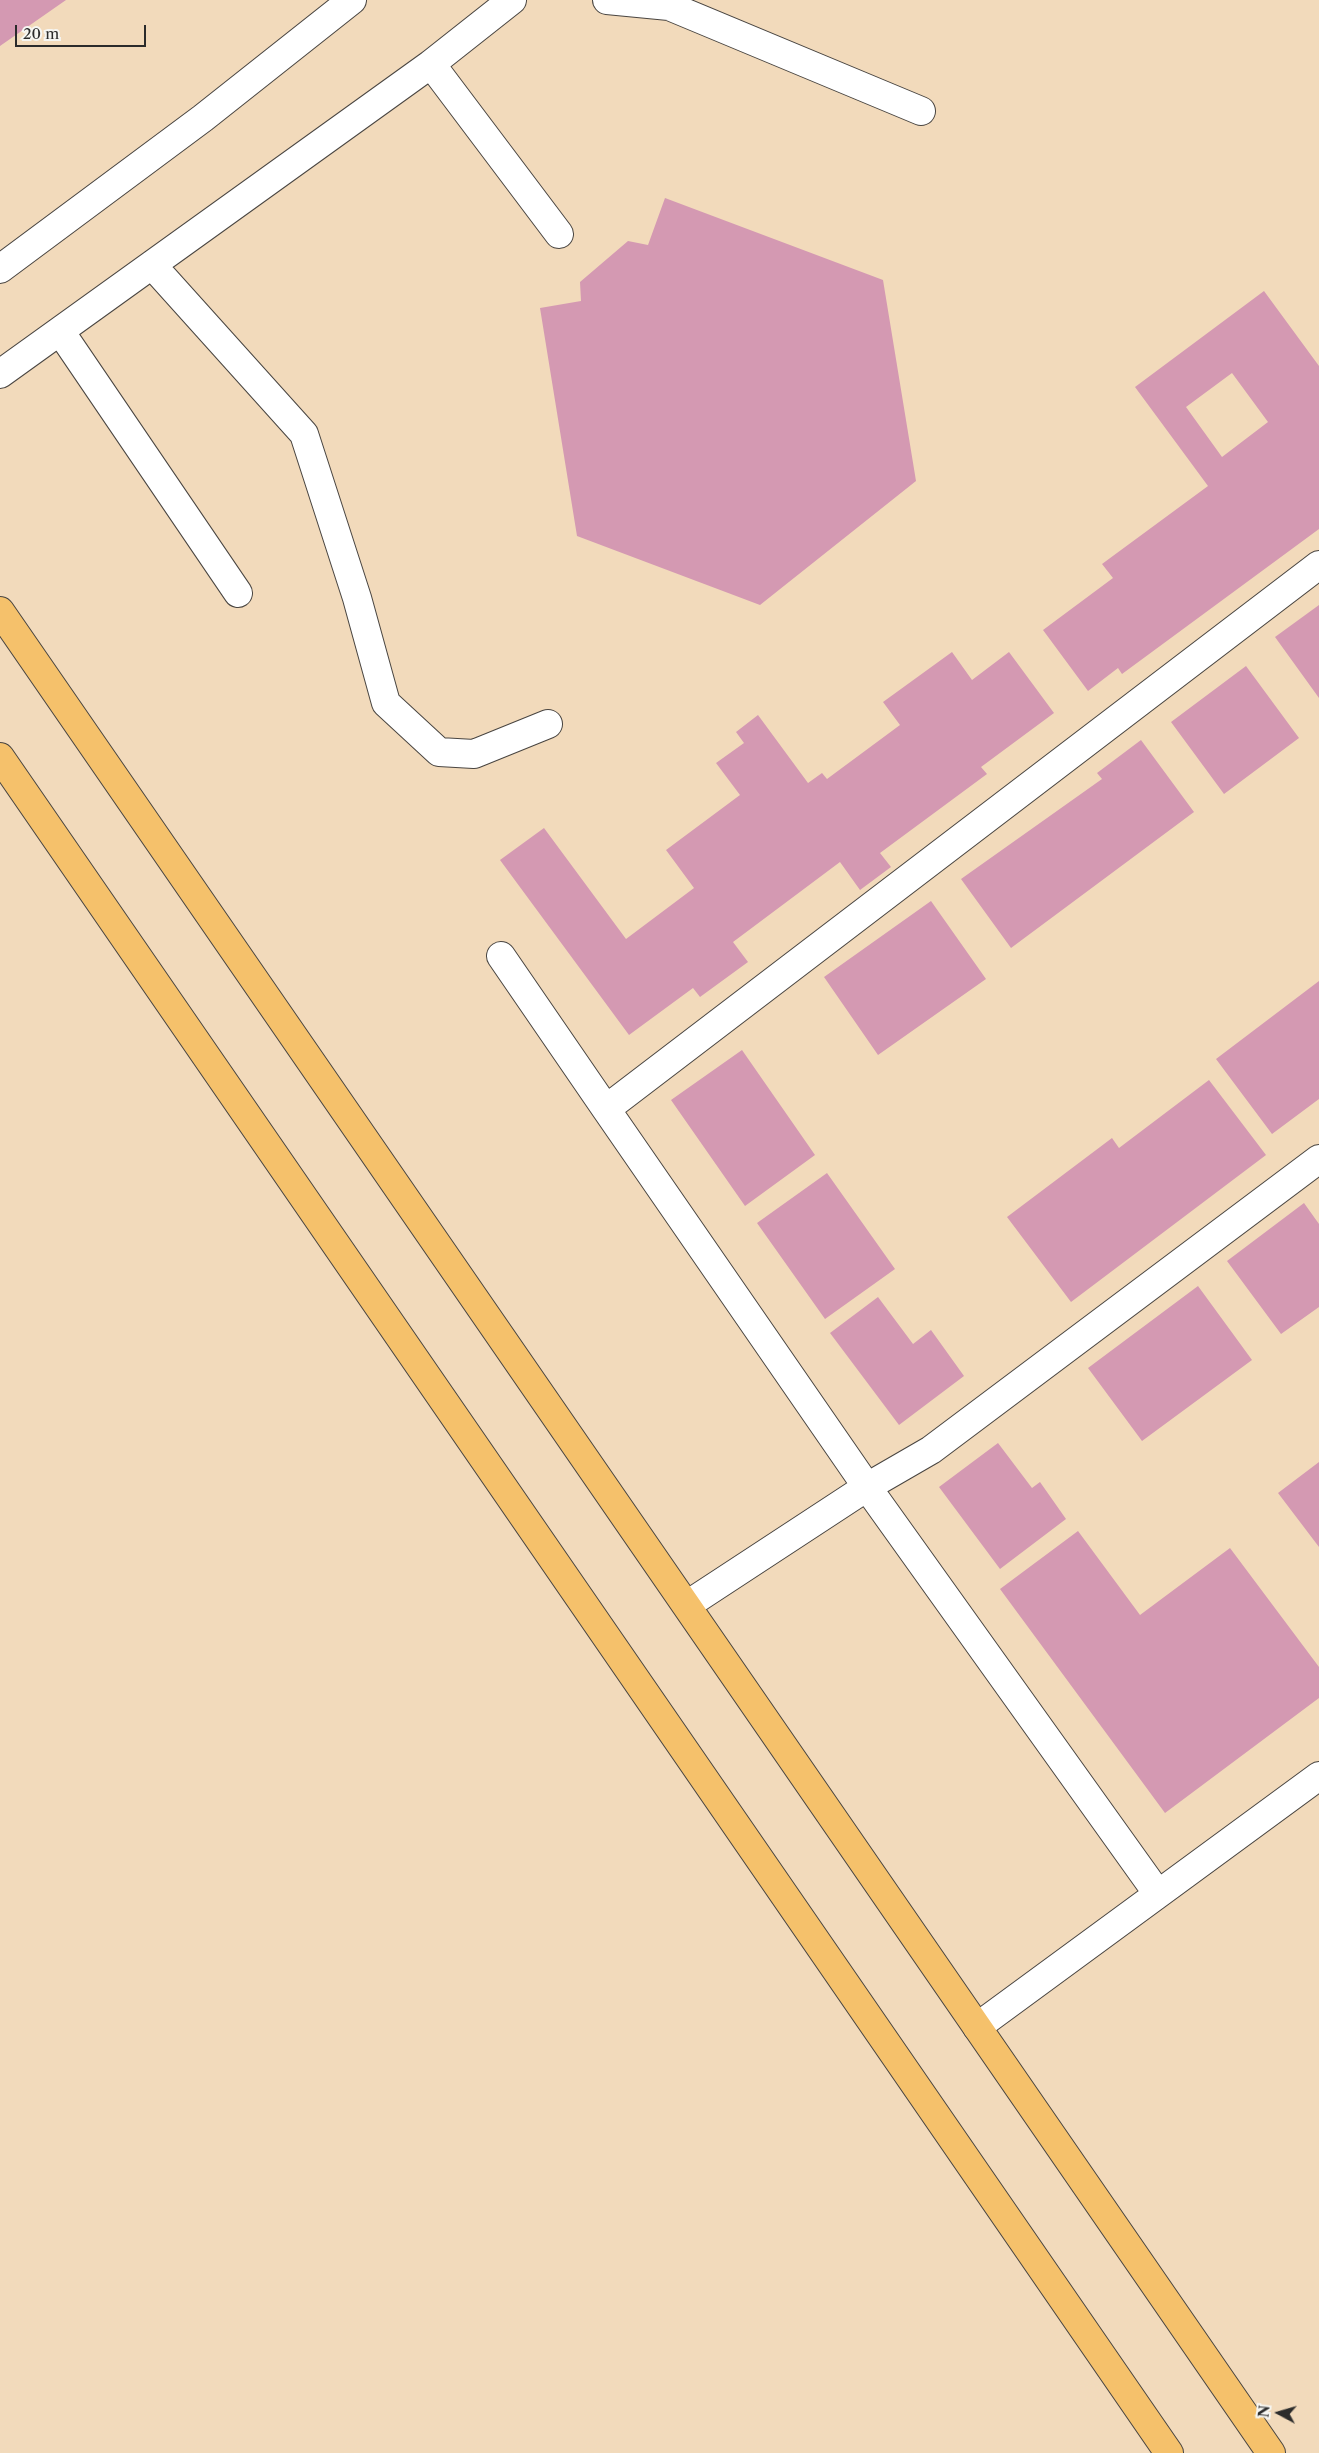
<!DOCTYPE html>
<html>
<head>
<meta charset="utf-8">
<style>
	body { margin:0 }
	#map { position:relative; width:1319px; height:2453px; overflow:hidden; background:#f2dabb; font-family:"Libre Caslon Text",serif }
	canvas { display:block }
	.north { position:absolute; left:1254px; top:2388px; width:50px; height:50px; -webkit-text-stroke:4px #f6f6f2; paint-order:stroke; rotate:276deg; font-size:14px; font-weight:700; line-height:20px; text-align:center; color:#2b2b2b }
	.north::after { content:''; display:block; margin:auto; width:18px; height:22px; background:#2b2b2b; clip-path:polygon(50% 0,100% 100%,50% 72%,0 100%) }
	.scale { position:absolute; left:15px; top:25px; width:131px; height:22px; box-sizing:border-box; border:2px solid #2b2b2b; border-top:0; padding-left:6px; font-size:15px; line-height:18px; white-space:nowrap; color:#2b2b2b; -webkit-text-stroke:4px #f6f6f2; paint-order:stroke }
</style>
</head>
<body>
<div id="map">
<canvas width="1319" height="2453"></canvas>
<div class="north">N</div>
<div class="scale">20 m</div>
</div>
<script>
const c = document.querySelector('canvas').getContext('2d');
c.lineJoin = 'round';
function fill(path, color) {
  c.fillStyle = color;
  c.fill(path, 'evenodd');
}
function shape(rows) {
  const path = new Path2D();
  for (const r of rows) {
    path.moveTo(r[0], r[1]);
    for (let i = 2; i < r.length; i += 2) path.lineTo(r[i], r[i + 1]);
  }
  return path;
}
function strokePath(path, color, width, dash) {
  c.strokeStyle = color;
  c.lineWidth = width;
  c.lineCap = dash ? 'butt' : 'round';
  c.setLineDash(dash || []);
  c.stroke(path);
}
fill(shape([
	[0,0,66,0,0,46],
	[665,198,883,280,916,481,760,605,577,536,540,308,581,301,580,282,628,241,648,245],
	[1264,291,1319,366,1319,529,1122,674,1118,668,1088,691,1043,630,1113,578,1102,564,1208,486,1135,387],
	[1232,373,1268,422,1222,457,1186,407],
	[1319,605,1319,698,1275,637],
	[952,652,972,680,1009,652,1054,713,981,767,987,774,880,853,891,867,860,890,840,862,733,942,748,962,700,997,693,988,629,1035,500,860,544,828,626,939,694,888,666,850,740,795,716,763,744,743,736,732,758,715,808,783,822,773,827,779,900,725,883,702],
	[1246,666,1299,738,1224,794,1171,722],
	[1141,740,1194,812,1011,948,961,879,1102,779,1097,773],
	[931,901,986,979,878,1055,824,977],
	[1319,981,1319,1099,1272,1134,1216,1059],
	[742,1050,815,1155,745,1206,671,1100],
	[1209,1080,1266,1155,1071,1302,1007,1217,1112,1138,1119,1148],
	[827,1173,895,1269,825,1319,757,1223],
	[1304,1203,1319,1224,1319,1307,1281,1334,1227,1261],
	[1198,1286,1252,1360,1142,1441,1088,1368],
	[878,1297,913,1344,931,1330,964,1376,899,1425,830,1333],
	[998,1443,1032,1488,1040,1482,1066,1519,1000,1569,939,1487],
	[1319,1462,1319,1547,1278,1493],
	[1078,1531,1140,1615,1230,1548,1319,1667,1319,1698,1165,1813,1000,1589]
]), '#d499b2');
const minor = shape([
	[607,0,669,6,921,111],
	[431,64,559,234],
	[152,265,304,434,357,598,386,703,439,752,474,754,548,724],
	[0,269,203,118,352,0],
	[60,331,238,593],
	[0,374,431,64,512,0],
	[501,956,606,1109],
	[687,1605,867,1487,931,1450,1319,1159],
	[1158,1894,867,1487,606,1109,1319,565],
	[977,2027,1319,1776]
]);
const highway = shape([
	[0,611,1271,2453],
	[0,757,1169,2453]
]);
strokePath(minor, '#494541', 30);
strokePath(highway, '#494541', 30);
strokePath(minor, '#fff', 28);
strokePath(highway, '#f5c16b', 28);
</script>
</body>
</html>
